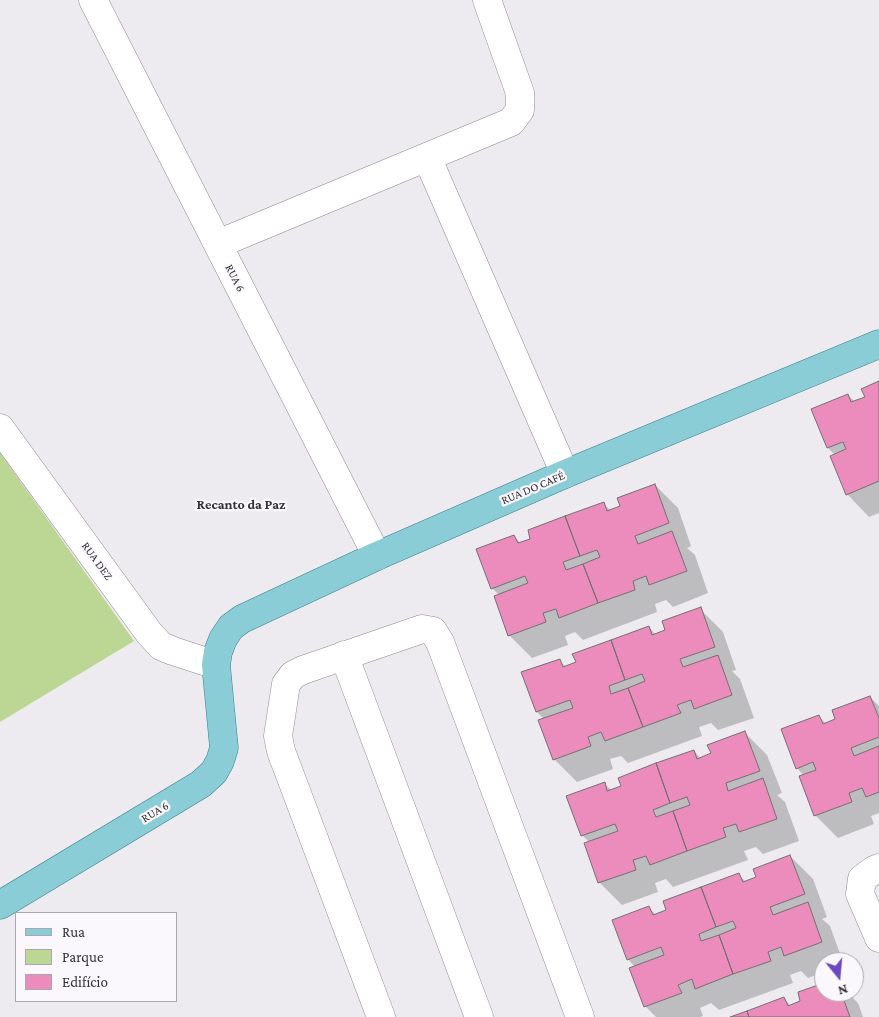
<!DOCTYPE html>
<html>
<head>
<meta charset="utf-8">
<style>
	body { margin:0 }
	#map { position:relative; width:879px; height:1017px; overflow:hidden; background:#edebef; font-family:"Crimson Pro",serif }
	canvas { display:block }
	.legend { position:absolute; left:15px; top:912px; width:162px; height:90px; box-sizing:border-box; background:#faf8fd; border:1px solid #aaa8ac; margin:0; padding:6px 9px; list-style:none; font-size:15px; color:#323133 }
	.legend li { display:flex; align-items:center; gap:10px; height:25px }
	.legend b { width:25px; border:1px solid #aaa8ac }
	.north { position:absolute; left:814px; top:952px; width:50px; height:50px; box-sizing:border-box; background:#faf8fd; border:1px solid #aaa8ac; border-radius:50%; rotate:163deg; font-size:14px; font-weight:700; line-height:20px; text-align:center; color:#323133 }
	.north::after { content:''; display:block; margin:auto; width:18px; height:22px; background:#6948c1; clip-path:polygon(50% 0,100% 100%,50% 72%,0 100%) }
</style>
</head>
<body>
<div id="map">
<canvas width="879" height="1017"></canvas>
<ul class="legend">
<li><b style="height:6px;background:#8bcdd6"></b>Rua</li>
<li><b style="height:14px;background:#bcd693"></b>Parque</li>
<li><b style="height:14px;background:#eb8cbc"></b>Edifício</li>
</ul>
<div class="north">N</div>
</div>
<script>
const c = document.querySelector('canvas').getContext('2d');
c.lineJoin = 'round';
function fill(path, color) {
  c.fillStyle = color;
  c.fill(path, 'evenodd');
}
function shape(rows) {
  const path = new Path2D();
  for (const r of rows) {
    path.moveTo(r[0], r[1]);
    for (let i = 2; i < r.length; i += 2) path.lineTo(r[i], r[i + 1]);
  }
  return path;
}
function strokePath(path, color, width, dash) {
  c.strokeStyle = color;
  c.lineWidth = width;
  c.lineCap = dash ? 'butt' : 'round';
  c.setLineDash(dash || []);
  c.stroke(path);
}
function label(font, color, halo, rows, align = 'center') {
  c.font = font + ' "Crimson Pro",serif';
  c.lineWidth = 4.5;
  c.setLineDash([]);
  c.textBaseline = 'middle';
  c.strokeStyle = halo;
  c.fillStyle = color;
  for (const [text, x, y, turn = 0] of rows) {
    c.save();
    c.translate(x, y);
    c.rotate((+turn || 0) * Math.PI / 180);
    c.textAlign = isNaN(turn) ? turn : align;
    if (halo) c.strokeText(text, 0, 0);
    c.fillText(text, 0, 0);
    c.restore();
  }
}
fill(shape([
	[0,453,134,641,0,722]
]), '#bcd693');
fill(shape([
	[879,382,879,513,869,517,847,494,835,455,828,448,848,395,855,402,866,398],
	[655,485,678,508,691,546,687,548,695,555,708,593,673,607,666,600,655,604,657,612,583,640,575,632,565,636,568,645,532,658,509,635,499,595,492,588,514,536,521,544,604,504,611,511,622,507],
	[700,609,723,632,736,670,732,671,740,679,754,718,718,730,711,723,699,727,702,736,628,763,621,756,610,759,613,769,577,782,554,759,544,719,537,712,523,673,559,660,566,667,649,627,656,635,667,630],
	[870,697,879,706,879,813,871,816,874,824,838,838,815,815,804,776,797,768,819,716,826,724,837,719],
	[745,733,767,755,782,793,777,795,785,802,799,841,763,854,756,847,744,851,748,860,673,887,666,879,655,883,658,892,622,905,600,883,585,844,590,843,582,835,605,784,612,791,694,751,701,759,712,754],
	[790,856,813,879,827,917,822,919,830,926,843,962,824,962,824,972,808,978,801,971,790,975,793,983,719,1010,711,1003,700,1008,703,1016,700,1017,656,1017,645,1006,635,967,628,959,649,908,656,915,668,911,739,875,746,882,757,878],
	[824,984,824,992,847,992,858,1003,863,1017,733,1017,784,998,791,1006,802,1002]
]), '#0003');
const building = shape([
	[879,381,879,481,846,495,830,456,846,449,843,442,827,448,811,409,848,394,851,402,865,397,861,389,879,381],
	[655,484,669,523,635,536,638,544,672,531,687,571,649,585,646,576,633,581,635,590,598,603,583,564,600,557,597,550,580,556,565,516,604,502,607,511,620,506,617,498,655,484],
	[565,516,580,556,563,562,566,570,583,564,598,603,559,618,556,609,543,613,546,622,508,636,494,596,528,583,525,576,491,589,476,549,514,535,518,543,530,539,528,530,565,516],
	[701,607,715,647,680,659,683,667,718,655,732,695,694,709,691,700,677,705,681,713,643,727,628,688,645,681,642,674,625,680,611,640,649,626,652,635,665,630,662,621,701,607],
	[611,640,625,680,609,686,611,694,628,688,643,727,605,741,601,732,588,737,591,746,553,760,538,720,573,708,570,700,536,712,521,672,560,659,563,667,576,662,572,654,611,640],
	[870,696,879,718,879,737,851,748,854,756,879,746,879,792,866,797,862,788,849,793,852,802,814,816,799,776,816,770,813,762,796,769,781,729,819,715,823,724,835,719,832,710,870,696],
	[745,731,760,771,726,783,728,791,763,778,777,819,739,832,736,824,723,828,726,837,687,851,673,811,690,805,687,797,670,803,656,763,694,750,697,759,711,753,707,745,745,731],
	[656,763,670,803,653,810,656,817,673,811,687,851,650,865,646,856,633,860,636,870,598,883,584,843,618,831,615,824,581,836,566,796,605,782,607,791,621,786,618,778,656,763],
	[790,855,805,894,770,907,773,915,808,902,822,942,784,956,781,947,768,952,771,961,733,974,719,935,736,928,733,921,716,927,701,887,739,873,743,882,756,877,753,869,790,855],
	[701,887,716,927,699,934,701,941,719,935,733,974,695,989,692,979,678,985,682,993,644,1007,629,968,664,955,661,947,627,960,612,920,649,906,653,915,666,910,663,901,701,887],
	[824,983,824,992,841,992,850,1017,749,1017,747,1011,784,997,788,1006,800,1001,798,992,824,983],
	[747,1011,749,1017,730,1017,747,1011]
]);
fill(building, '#eb8cbc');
strokePath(building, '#746f71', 1);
const minor = shape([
	[93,0,377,556],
	[427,157,565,474],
	[218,244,511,122,520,110,520,93,487,0],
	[0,428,149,633,161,646,173,651,216,665],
	[344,655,479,1017],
	[879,868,874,870,862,879,860,894,879,938],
	[381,1017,281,751,278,736,286,684,293,675,303,670,422,629,433,631,440,642,580,1017]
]);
const major = shape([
	[0,905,201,784,214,772,220,761,224,748,216,665,218,652,223,639,231,627,242,619,377,556,565,474,879,344]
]);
strokePath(minor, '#8c8b8f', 29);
strokePath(major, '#39808b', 29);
strokePath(minor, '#fff', 28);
strokePath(major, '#8bcdd6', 28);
label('12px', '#323133', '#faf8fd', [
	["RUA 6",235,278,63],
	["RUA DO CAFÉ",533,488,-23],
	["RUA DEZ",97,561,54],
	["RUA 6",155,812,-31]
]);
label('bold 14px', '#323133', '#faf8fd', [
	["Recanto da Paz",241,505]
]);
</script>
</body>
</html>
